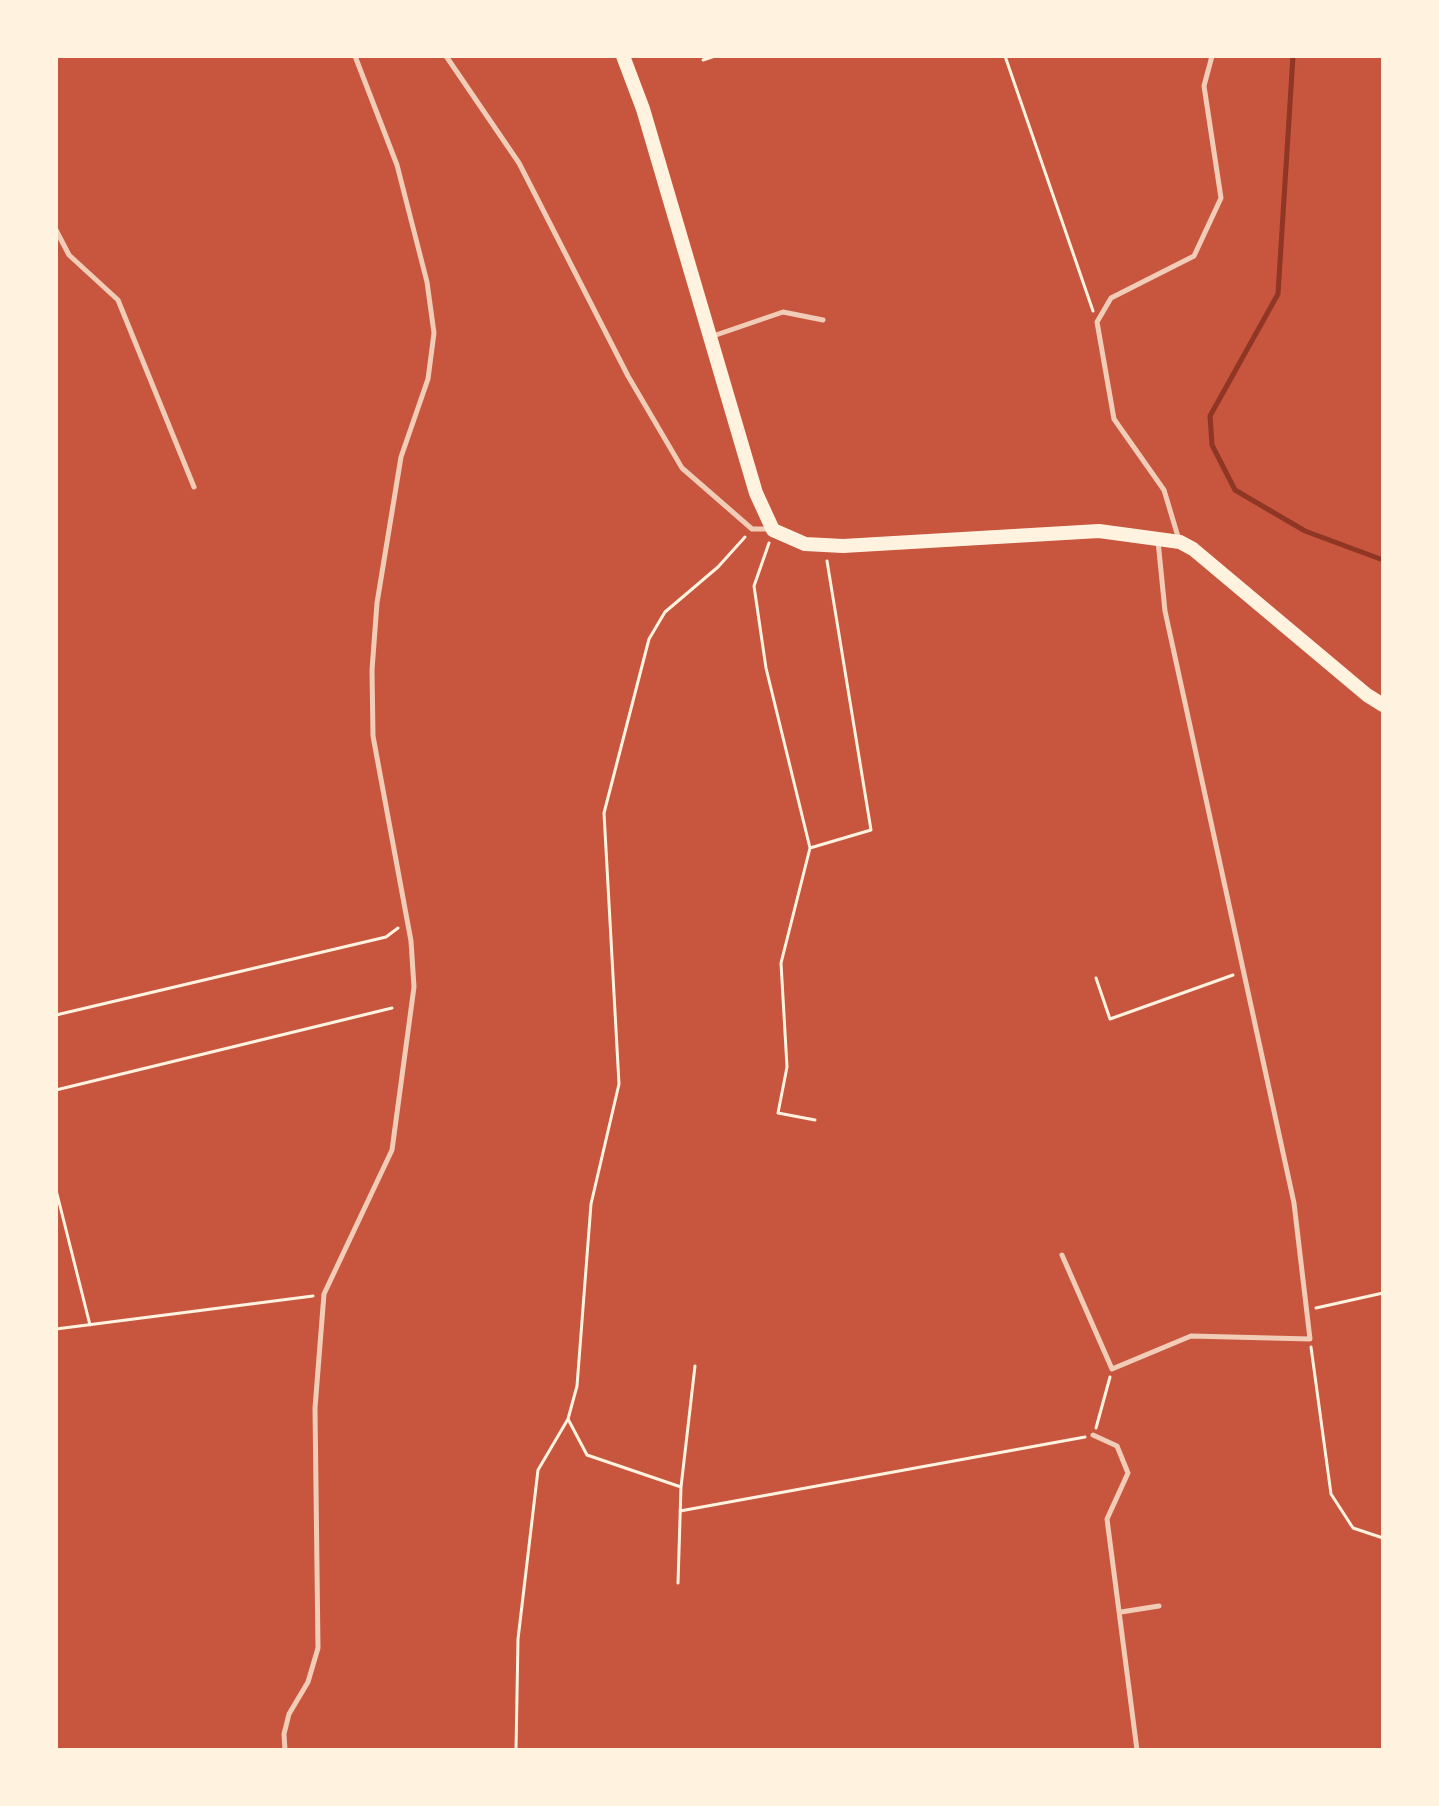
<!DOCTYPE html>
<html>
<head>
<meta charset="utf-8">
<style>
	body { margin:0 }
	#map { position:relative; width:1439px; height:1806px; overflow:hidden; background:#c8553d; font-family:"Titillium Web",sans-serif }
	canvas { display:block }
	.frame { position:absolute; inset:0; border:58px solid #fff3e0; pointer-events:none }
</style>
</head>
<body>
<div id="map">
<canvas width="1439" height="1806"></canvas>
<div class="frame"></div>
</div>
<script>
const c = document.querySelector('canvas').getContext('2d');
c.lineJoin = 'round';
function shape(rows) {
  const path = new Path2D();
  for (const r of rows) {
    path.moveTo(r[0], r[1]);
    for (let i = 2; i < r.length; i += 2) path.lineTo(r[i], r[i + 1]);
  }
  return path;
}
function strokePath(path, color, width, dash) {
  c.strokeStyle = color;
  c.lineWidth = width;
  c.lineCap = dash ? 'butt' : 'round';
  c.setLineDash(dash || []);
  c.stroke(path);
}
strokePath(shape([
	[1293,56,1278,294,1210,416,1212,445,1235,490,1305,531,1383,560]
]), '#8f3625', 5);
strokePath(shape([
	[1005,56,1093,311],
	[703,60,715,56],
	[769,543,754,586,766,668,810,848,781,963,787,1067,778,1113,815,1120],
	[810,848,871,830,827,561],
	[1096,978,1110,1019,1233,975],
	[56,1015,386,937,398,928],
	[56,1090,392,1008],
	[56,1190,90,1325],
	[1316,1308,1383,1293],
	[56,1329,313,1296],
	[1311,1347,1331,1494,1353,1528,1383,1538],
	[568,1419,587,1455,681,1487,678,1583],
	[1096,1428,1110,1377],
	[681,1487,695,1366],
	[680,1511,1085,1437],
	[516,1750,518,1639,538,1470,568,1419,577,1386,591,1204,619,1084,604,813,649,639,665,612,718,567,745,537]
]), '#fff3e0', 3);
strokePath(shape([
	[446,56,519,163,628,376,682,468,752,529,768,529],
	[56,230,69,255,118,300,194,487],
	[713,336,783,312,823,320],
	[1179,540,1164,490,1114,419,1097,322,1111,298,1194,256,1221,198,1204,86,1212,56],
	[1062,1255,1112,1369,1191,1336,1310,1339,1294,1203,1165,611,1158,541],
	[1093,1435,1117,1446,1128,1473,1107,1519,1137,1750],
	[1121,1612,1159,1606],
	[285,1750,284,1734,289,1714,308,1682,318,1648,315,1408,324,1294,392,1150,414,987,411,941,373,736,372,670,377,603,401,457,428,379,434,333,427,282,397,165,355,56]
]), '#f1ccb7', 5);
strokePath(shape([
	[623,56,643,109,756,493,773,530,805,544,843,546,1099,531,1180,542,1193,549,1367,695,1383,705]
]), '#fff3e0', 14);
</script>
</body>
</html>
